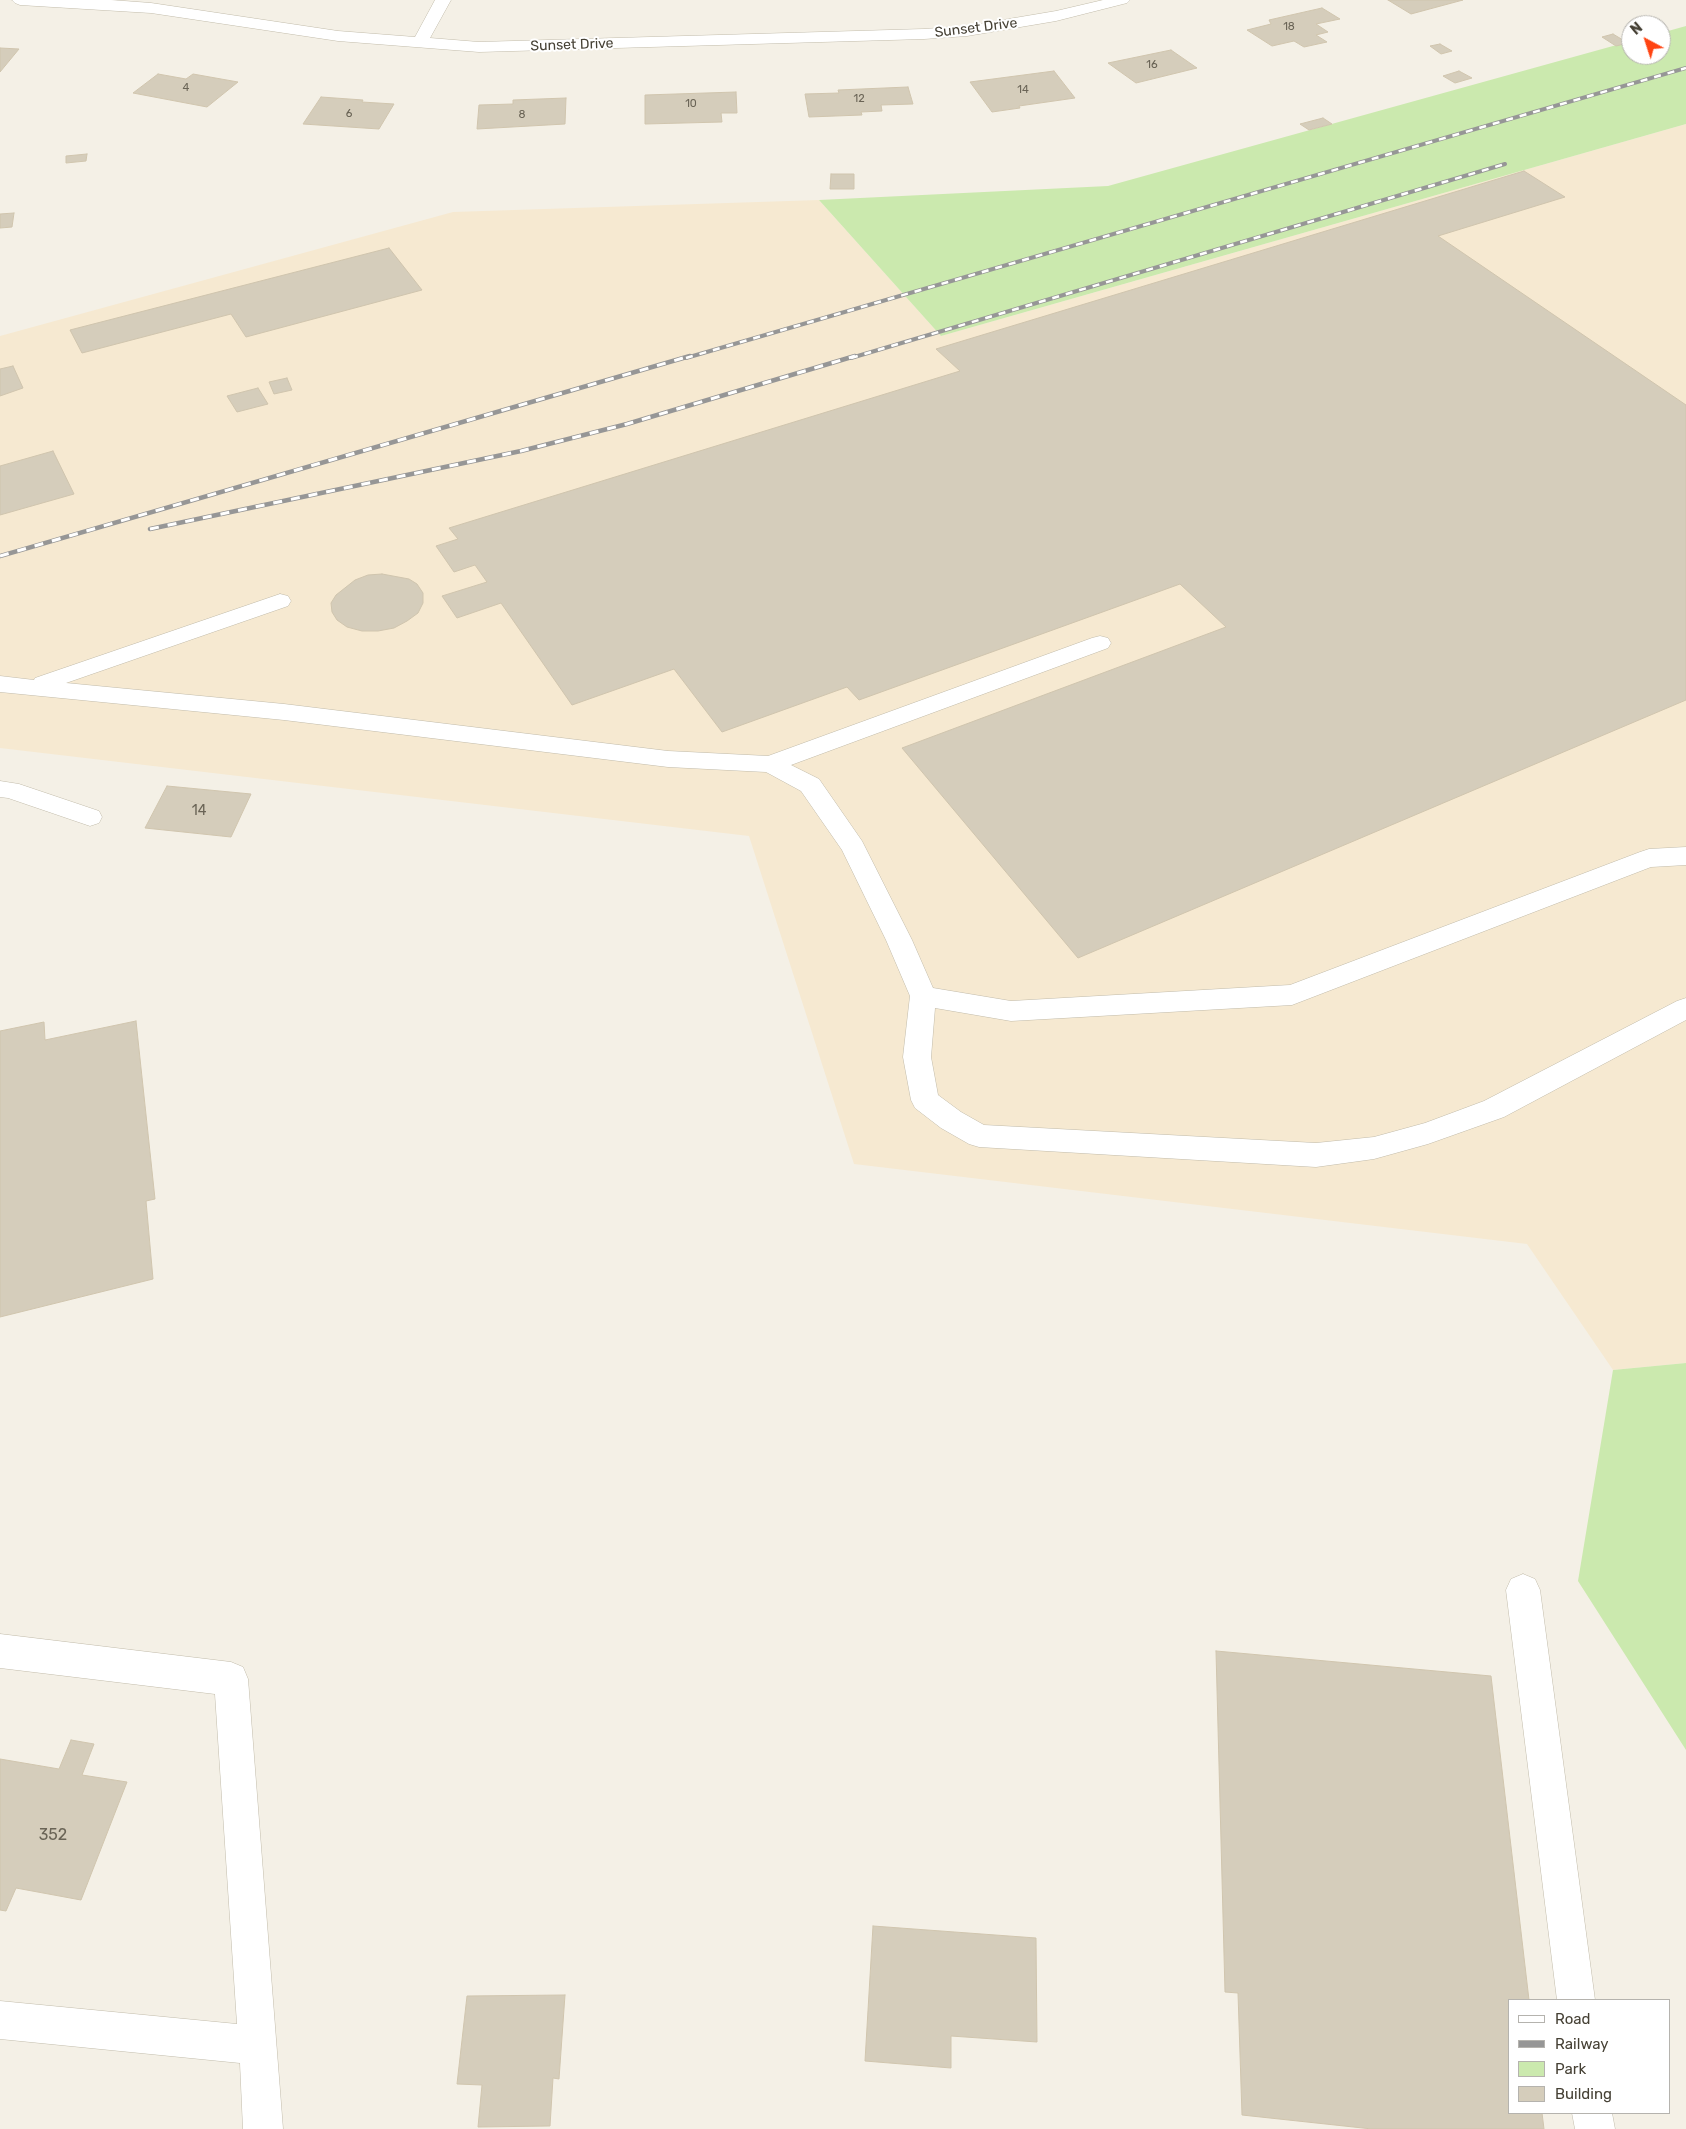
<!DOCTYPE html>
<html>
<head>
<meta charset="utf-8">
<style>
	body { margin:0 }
	#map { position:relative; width:1686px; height:2129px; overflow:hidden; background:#f4f0e6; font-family:Rubik,sans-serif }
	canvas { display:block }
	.legend { position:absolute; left:1508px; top:1999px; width:162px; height:115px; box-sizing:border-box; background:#fff; border:1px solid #b5b3ae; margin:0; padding:6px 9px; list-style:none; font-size:15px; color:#464135 }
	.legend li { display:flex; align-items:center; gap:10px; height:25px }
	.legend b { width:25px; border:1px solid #b5b3ae }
	.north { position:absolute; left:1621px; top:15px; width:50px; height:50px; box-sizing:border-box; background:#fff; border:1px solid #b5b3ae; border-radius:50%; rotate:320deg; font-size:14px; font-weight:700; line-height:20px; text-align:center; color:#464135 }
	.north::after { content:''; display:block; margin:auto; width:18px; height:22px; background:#ff4412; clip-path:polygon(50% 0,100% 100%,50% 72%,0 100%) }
</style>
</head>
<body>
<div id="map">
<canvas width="1686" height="2129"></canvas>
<ul class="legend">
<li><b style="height:6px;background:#fff"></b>Road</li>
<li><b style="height:6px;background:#969696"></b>Railway</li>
<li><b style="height:14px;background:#cbe9ae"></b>Park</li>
<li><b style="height:14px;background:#d5cdbb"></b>Building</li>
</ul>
<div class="north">N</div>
</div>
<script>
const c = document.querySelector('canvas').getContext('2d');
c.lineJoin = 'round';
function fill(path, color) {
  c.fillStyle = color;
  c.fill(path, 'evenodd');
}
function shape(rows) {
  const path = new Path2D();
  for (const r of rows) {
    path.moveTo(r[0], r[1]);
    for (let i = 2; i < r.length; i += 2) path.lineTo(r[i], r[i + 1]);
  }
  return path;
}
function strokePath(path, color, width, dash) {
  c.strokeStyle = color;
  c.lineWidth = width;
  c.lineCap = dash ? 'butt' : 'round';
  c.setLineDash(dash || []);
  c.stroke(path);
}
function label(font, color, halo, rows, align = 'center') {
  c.font = font + ' Rubik,sans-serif';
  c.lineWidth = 4;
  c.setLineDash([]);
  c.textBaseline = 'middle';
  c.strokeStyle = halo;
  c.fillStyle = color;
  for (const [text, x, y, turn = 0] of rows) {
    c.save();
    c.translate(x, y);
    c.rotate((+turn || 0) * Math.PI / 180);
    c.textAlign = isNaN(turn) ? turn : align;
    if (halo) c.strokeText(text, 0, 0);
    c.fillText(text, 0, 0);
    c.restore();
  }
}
fill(shape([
	[1686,124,1686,1363,1613,1370,1527,1244,854,1164,749,836,0,748,0,336,453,212,819,200,941,336]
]), '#f6e9d1');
fill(shape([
	[1686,26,1686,124,941,336,819,200,1108,186,1631,41,1631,55,1661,55,1661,33],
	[1686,1363,1686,1750,1578,1581,1613,1370]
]), '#cbe9ae');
const building = shape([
	[1388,0,1463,0,1411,14,1388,0],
	[1322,8,1340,19,1316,24,1328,32,1316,35,1327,42,1304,47,1294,41,1272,46,1247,30,1271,24,1269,20,1322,8],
	[1613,34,1628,43,1616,46,1602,37,1613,34],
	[1440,44,1452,51,1441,54,1430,46,1440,44],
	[0,48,19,49,0,72,0,48],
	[1171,50,1197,68,1136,83,1108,63,1171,50],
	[1054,71,1075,98,1019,106,1020,108,992,112,970,82,1054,71],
	[1459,71,1472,78,1455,83,1443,76,1459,71],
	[158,74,186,79,193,74,238,82,207,107,133,93,158,74],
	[908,87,913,104,881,105,882,111,861,112,862,115,809,117,805,94,839,93,838,90,908,87],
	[736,92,737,113,721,113,722,122,645,124,645,95,736,92],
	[321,97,363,100,362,102,394,104,379,129,303,124,321,97],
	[566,98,565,124,477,129,479,105,513,104,513,100,566,98],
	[1323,118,1332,124,1309,130,1300,124,1323,118],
	[87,154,86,161,66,163,66,156,87,154],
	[1524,171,1565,197,1438,236,1686,405,1686,700,1078,958,902,748,1226,627,1180,584,859,700,847,687,722,732,674,669,572,705,501,603,457,618,442,596,487,582,475,565,454,572,436,546,458,539,449,528,960,371,936,349,1524,171],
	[831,174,854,174,854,189,830,189,831,174],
	[14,213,12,227,0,228,0,214,14,213],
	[389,248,422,290,246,337,231,314,82,353,70,330,389,248],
	[13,366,23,388,0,396,0,369,13,366],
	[287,378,292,390,274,394,269,382,287,378],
	[258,388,268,404,237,412,227,396,258,388],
	[53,451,74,494,0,515,0,466,53,451],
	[382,574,409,579,417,584,423,593,423,603,418,613,407,621,394,628,378,631,362,631,347,627,337,620,332,612,331,603,336,595,355,580,368,575,382,574],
	[167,786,251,794,231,837,145,828,167,786],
	[136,1021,155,1199,146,1201,153,1279,0,1317,0,1031,44,1022,45,1040,136,1021],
	[1216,1651,1491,1676,1529,2000,1510,2000,1510,2113,1542,2113,1544,2129,1372,2129,1242,2115,1238,1993,1225,1992,1216,1651],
	[71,1740,94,1744,82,1775,127,1782,81,1900,16,1888,6,1911,0,1910,0,1759,59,1769,71,1740],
	[873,1926,1036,1938,1037,2042,951,2036,951,2068,865,2061,873,1926],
	[565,1995,559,2079,553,2078,550,2126,478,2127,482,2085,457,2084,467,1996,565,1995]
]);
fill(building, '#d5cdbb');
strokePath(building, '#d0c5ae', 1);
const lane = shape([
	[280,594,288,596,291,601,288,606,66,683,284,704,668,751,768,756,1092,638,1100,636,1108,638,1111,643,1108,648,791,765,819,779,862,841,912,940,933,988,1011,1001,1290,985,1640,852,1649,849,1686,847,1686,865,1651,867,1292,1005,1011,1021,935,1008,931,1057,938,1095,961,1112,984,1125,1316,1143,1374,1137,1425,1123,1484,1101,1677,1001,1686,998,1686,1020,1504,1117,1428,1144,1374,1159,1316,1167,979,1147,969,1144,941,1128,915,1108,911,1100,903,1057,910,996,886,940,842,850,801,791,766,772,668,767,284,720,0,692,0,676,34,680,35,678,280,594],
	[0,781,19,784,99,811,102,817,99,823,90,826,8,798,0,797,0,781],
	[1523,1574,1535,1579,1540,1590,1595,2000,1557,2000,1506,1590,1511,1579,1523,1574],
	[0,1634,231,1662,243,1667,248,1679,283,2129,243,2129,240,2063,0,2039,0,2001,237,2024,215,1694,0,1668,0,1634],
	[1572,2113,1612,2113,1615,2129,1575,2129,1572,2113]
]);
const street = shape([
	[12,0,111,0,151,3,338,31,415,37,435,0,451,0,430,38,479,42,924,29,967,26,1056,11,1103,0,1130,0,1127,3,1056,21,967,36,924,39,479,52,338,41,151,13,20,5,15,3,12,0]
]);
strokePath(lane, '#c2bcab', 1);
strokePath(street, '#c2bcab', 1);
fill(lane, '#fff');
fill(street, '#fff');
const railFar1 = shape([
	[686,358,1686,68],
	[851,358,1505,164]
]);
const rail = shape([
	[150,529,521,451,627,424,855,356],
	[0,556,690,356]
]);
strokePath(railFar1, '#969696', 4);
strokePath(rail, '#969696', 4.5);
strokePath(railFar1, '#fff', 2.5, [7]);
strokePath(rail, '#fff', 3, [9]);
label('11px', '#6a6456', null, [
	["18",1289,27],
	["16",1152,65],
	["4",186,88],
	["14",1023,90],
	["12",859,99],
	["10",691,104],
	["6",349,114],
	["8",522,115]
]);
label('14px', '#464135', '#fff', [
	["Sunset Drive",976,28,-7],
	["Sunset Drive",572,45,-2]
]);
label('14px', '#6a6456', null, [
	["14",199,811]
]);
label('16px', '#6a6456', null, [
	["352",53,1835]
]);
</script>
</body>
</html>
